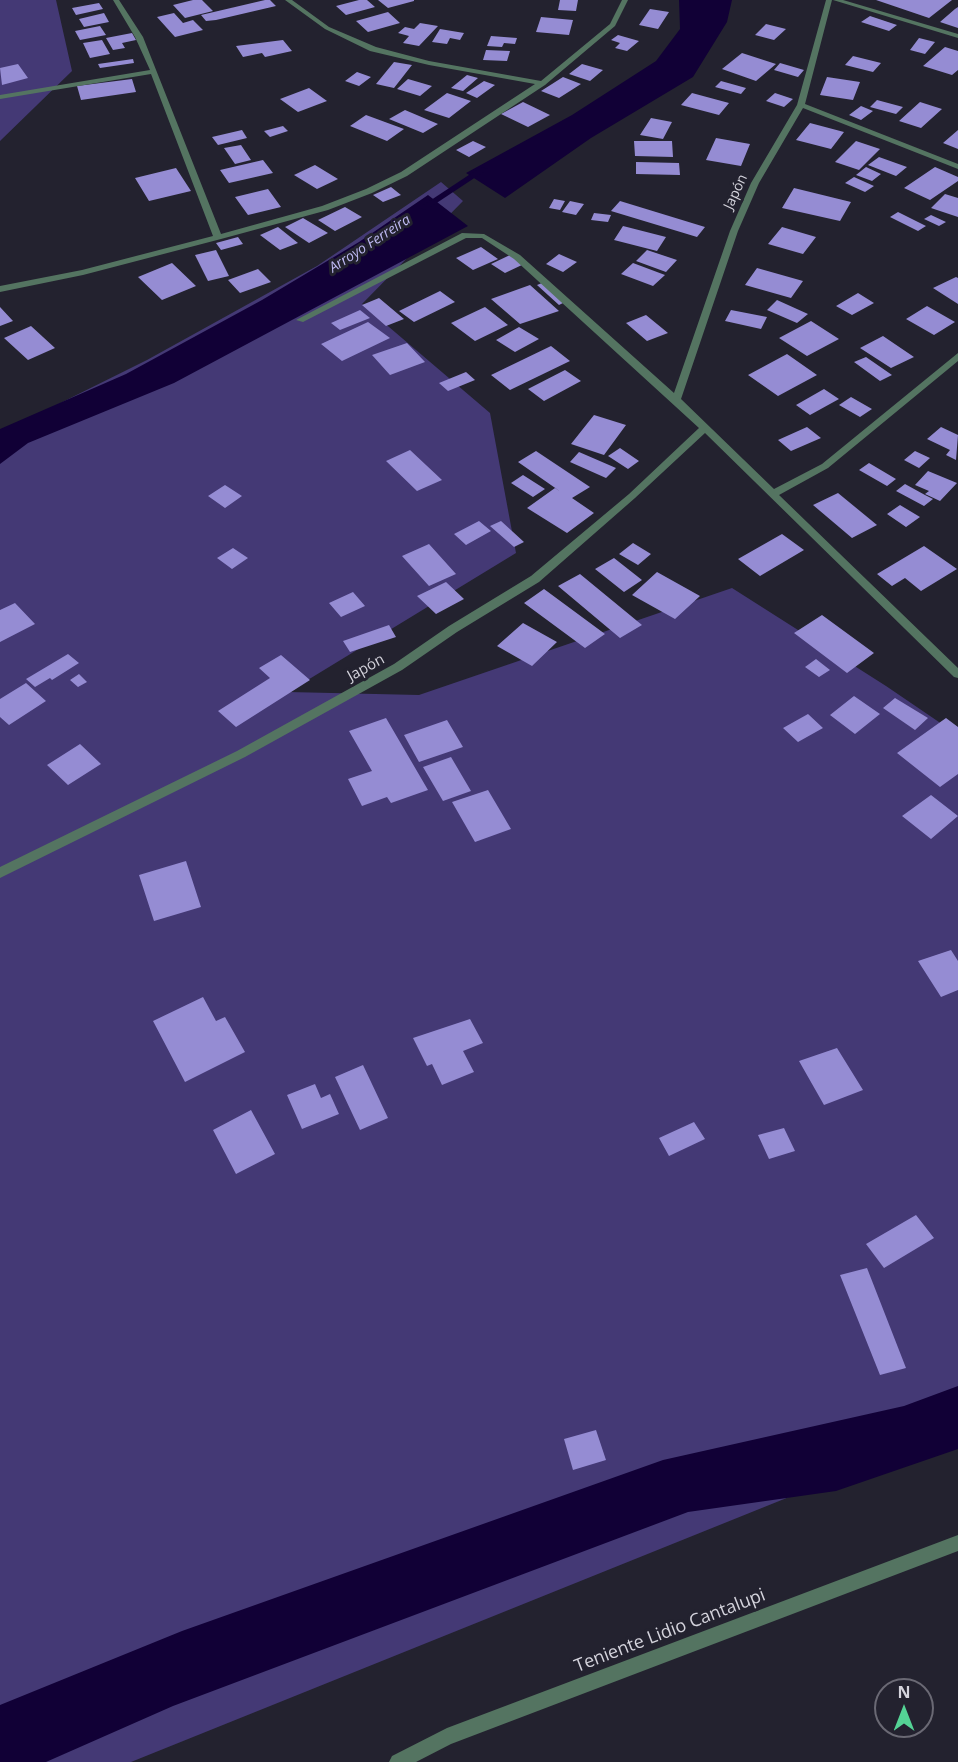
<!DOCTYPE html>
<html>
<head>
<meta charset="utf-8">
<style>
	body { margin:0 }
	#map { position:relative; width:958px; height:1762px; overflow:hidden; background:#23222f; font-family:"Open Sans",sans-serif }
	canvas { display:block }
	.north { position:absolute; left:874px; top:1678px; width:60px; height:60px; box-sizing:border-box; background:#23222f; border:2px solid #6a6974; border-radius:50%; rotate:0deg; font-size:16px; font-weight:700; line-height:24px; text-align:center; color:#d4d3dc }
	.north::after { content:''; display:block; margin:auto; width:21px; height:27px; background:#54d395; clip-path:polygon(50% 0,100% 100%,50% 72%,0 100%) }
</style>
</head>
<body>
<div id="map">
<canvas width="958" height="1762"></canvas>
<div class="north">N</div>
</div>
<script>
const c = document.querySelector('canvas').getContext('2d');
c.lineJoin = 'round';
function fill(path, color) {
  c.fillStyle = color;
  c.fill(path, 'evenodd');
}
function shape(rows) {
  const path = new Path2D();
  for (const r of rows) {
    path.moveTo(r[0], r[1]);
    for (let i = 2; i < r.length; i += 2) path.lineTo(r[i], r[i + 1]);
  }
  return path;
}
function label(font, color, halo, rows, align = 'center') {
  c.font = font + ' "Open Sans",sans-serif';
  c.lineWidth = 6;
  c.setLineDash([]);
  c.textBaseline = 'middle';
  c.strokeStyle = halo;
  c.fillStyle = color;
  for (const [text, x, y, turn = 0] of rows) {
    c.save();
    c.translate(x, y);
    c.rotate((+turn || 0) * Math.PI / 180);
    c.textAlign = isNaN(turn) ? turn : align;
    if (halo) c.strokeText(text, 0, 0);
    c.fillText(text, 0, 0);
    c.restore();
  }
}
fill(shape([
	[0,0,56,0,72,71,0,141],
	[441,182,463,201,362,304,490,413,516,553,288,692,419,695,732,588,886,686,958,735,958,1429,131,1762,0,1762,0,433,147,360,317,266]
]), '#443975');
fill(shape([
	[679,0,732,0,727,22,693,77,591,138,505,198,466,173,572,115,656,61,680,29],
	[428,195,468,226,174,383,28,443,0,464,0,429,126,374,262,300,359,242],
	[958,1386,958,1449,836,1491,688,1512,173,1706,46,1762,0,1762,0,1705,182,1631,663,1460,904,1406]
]), '#110036');
fill(shape([
	[481,167,488,169,426,210,419,208,481,167]
]), '#110036');
fill(shape([
	[193,0,202,0,213,11,185,18,173,5],
	[265,0,270,0,276,6,216,20,206,21,201,15],
	[359,0,367,0,375,7,346,15,336,6],
	[378,0,414,0,414,1,388,8],
	[560,0,578,0,576,11,558,10],
	[876,0,952,0,929,18],
	[99,3,103,9,76,15,72,8],
	[958,7,958,28,940,22,955,9],
	[650,9,669,12,658,29,639,25],
	[388,12,400,23,368,32,356,21],
	[104,13,109,22,84,27,79,19],
	[174,13,183,23,193,20,203,30,175,37,157,17],
	[870,16,897,25,889,31,861,22],
	[541,17,573,20,569,35,536,32],
	[420,23,438,26,419,46,403,43,409,36,398,33,405,27,414,29],
	[766,24,786,29,774,40,755,35],
	[100,26,106,35,80,40,75,31],
	[440,29,464,33,460,40,450,38,447,44,432,42],
	[132,33,136,40,122,43,125,48,113,50,106,38],
	[618,35,639,41,627,51,615,48,620,43,611,40],
	[491,36,517,38,515,44,504,43,502,47,487,46],
	[919,38,935,42,925,54,910,50],
	[102,40,110,54,90,58,83,43],
	[283,40,292,51,265,57,262,53,243,57,236,46],
	[945,47,958,51,958,70,952,75,923,66],
	[486,50,510,51,507,61,483,60],
	[742,53,776,64,756,81,722,69],
	[853,56,881,63,873,72,845,65],
	[133,59,134,63,100,68,98,64],
	[394,62,412,65,394,88,376,84],
	[780,63,804,70,798,77,774,70],
	[18,64,28,78,2,85,0,68],
	[582,64,603,70,590,81,569,74],
	[357,72,371,77,359,86,345,81],
	[467,75,478,78,463,91,451,88],
	[563,77,581,84,559,98,541,91],
	[827,77,860,82,853,100,820,95],
	[132,79,136,92,81,100,77,86],
	[408,79,432,86,420,96,397,89],
	[484,81,495,85,477,98,466,93],
	[721,81,746,88,741,94,715,87],
	[309,88,327,101,298,112,280,99],
	[447,93,471,101,449,118,424,110],
	[692,93,729,103,719,115,681,105],
	[775,93,793,99,784,107,766,101],
	[877,100,903,107,896,114,870,107],
	[523,102,550,115,528,127,501,114],
	[920,102,942,109,921,128,899,121],
	[861,106,873,111,861,120,849,115],
	[405,110,438,124,423,133,389,119],
	[366,115,404,129,387,141,350,126],
	[651,118,672,122,663,139,640,135],
	[810,123,844,132,831,149,796,140],
	[283,126,288,131,270,137,264,131],
	[242,130,247,138,218,145,212,137],
	[958,130,958,149,943,143],
	[716,138,750,144,741,166,706,160],
	[473,141,486,147,469,157,456,150],
	[634,141,672,141,673,157,635,156],
	[856,141,880,149,859,170,835,162],
	[241,145,251,160,235,164,224,148],
	[879,157,907,167,896,176,868,165],
	[263,160,273,173,229,183,220,170],
	[636,162,679,163,680,175,636,174],
	[315,165,338,179,317,189,294,175],
	[866,167,881,174,872,181,856,175],
	[935,167,958,177,958,181,930,200,904,188],
	[176,168,191,191,149,201,135,178],
	[854,177,874,186,865,192,845,183],
	[391,187,401,195,383,202,373,195],
	[794,188,851,202,840,221,782,208],
	[268,189,281,207,248,215,235,197],
	[945,194,958,198,958,217,931,208],
	[554,199,565,201,560,210,549,208],
	[570,201,584,204,576,215,562,212],
	[620,201,705,227,697,237,611,211],
	[345,207,362,217,335,231,318,220],
	[898,212,926,226,918,231,890,217],
	[594,213,611,215,608,222,591,220],
	[931,215,946,222,939,226,924,219],
	[303,218,328,233,309,243,285,227],
	[623,226,666,237,657,251,614,240],
	[278,227,298,243,280,250,260,235],
	[782,227,816,237,803,254,768,244],
	[238,237,243,244,221,250,216,243],
	[481,247,498,259,473,270,456,258],
	[216,250,229,276,208,281,195,255],
	[647,250,677,260,666,272,636,261],
	[559,254,577,262,563,272,546,264],
	[510,255,524,264,505,273,491,264],
	[172,263,196,286,162,300,138,277],
	[633,263,665,275,653,286,621,274],
	[757,268,803,281,791,298,745,285],
	[258,269,271,282,240,293,228,280],
	[956,277,958,278,958,304,933,288],
	[542,283,563,303,559,305,537,285],
	[530,285,559,311,520,324,491,299],
	[440,291,455,302,414,322,399,311],
	[858,293,874,303,852,315,836,306],
	[379,298,404,319,386,326,362,305],
	[777,300,808,314,797,323,767,310],
	[927,306,955,322,934,335,906,319],
	[0,307,13,321,0,326],
	[485,307,508,325,475,341,451,323],
	[360,310,370,318,340,330,331,323],
	[731,310,767,317,761,329,725,321],
	[646,315,668,333,647,341,626,323],
	[811,321,839,339,807,356,779,338],
	[368,322,390,338,342,361,321,344],
	[31,326,55,348,28,360,4,338],
	[519,327,539,339,515,352,496,340],
	[883,336,914,357,891,368,860,348],
	[407,343,425,362,390,375,372,355],
	[551,346,570,361,510,390,491,375],
	[787,354,817,375,778,396,748,375],
	[866,357,892,375,880,381,854,362],
	[565,370,581,381,544,401,528,389],
	[466,372,475,380,448,391,439,383],
	[824,389,839,399,810,415,796,405],
	[851,397,872,409,860,417,839,405],
	[594,415,626,425,604,455,571,444],
	[807,427,821,438,791,451,778,440],
	[941,427,958,435,956,460,946,455,950,450,927,439],
	[620,448,639,461,628,469,608,456],
	[410,450,442,480,417,491,386,461],
	[536,451,590,487,572,498,594,513,567,533,527,508,555,488,561,492,518,462],
	[915,451,930,458,919,468,904,460],
	[579,452,616,468,606,478,570,462],
	[869,463,896,479,887,486,859,470],
	[928,471,957,483,940,501,925,494,929,491,915,485],
	[523,475,545,489,533,497,511,483],
	[905,484,925,495,933,499,924,506,896,491],
	[225,485,242,496,225,508,208,496],
	[838,493,877,525,852,538,813,505],
	[900,505,920,517,906,527,887,514],
	[479,521,491,531,466,545,454,534],
	[501,521,524,542,514,547,490,526],
	[782,534,804,550,760,576,738,559],
	[633,543,651,554,638,565,619,554],
	[429,544,456,574,429,586,402,556],
	[924,546,957,569,921,591,905,578,892,586,877,574],
	[233,548,248,558,232,569,217,558],
	[614,558,642,580,624,592,595,569],
	[657,572,700,596,675,619,632,595],
	[580,574,642,625,620,638,558,586],
	[446,582,464,599,436,614,417,596],
	[544,589,605,634,585,648,524,603],
	[353,592,365,606,341,617,329,603],
	[15,603,35,624,0,642,0,610],
	[822,615,874,653,847,673,794,633],
	[523,623,557,642,532,666,497,646],
	[389,625,396,637,350,652,343,641],
	[68,654,79,663,52,680,50,678,35,687,26,679],
	[281,655,310,680,236,727,218,711,270,678,259,668],
	[816,659,830,670,819,677,805,667],
	[79,674,87,682,78,687,70,680],
	[26,683,46,701,9,725,0,717,0,699],
	[854,696,880,714,855,734,830,715],
	[895,698,928,718,915,730,883,708],
	[808,714,823,728,798,742,783,728],
	[386,718,428,790,391,803,387,797,362,806,348,779,372,771,349,731],
	[946,718,958,727,958,774,940,787,897,753],
	[447,720,463,747,419,762,404,735],
	[80,744,101,764,68,785,47,765],
	[451,757,471,791,443,801,423,767],
	[488,790,511,829,475,842,452,802],
	[931,795,958,816,931,839,902,816],
	[186,861,201,907,154,921,139,875],
	[951,950,958,961,958,990,941,997,918,961],
	[203,997,216,1021,225,1017,245,1052,185,1082,153,1021],
	[470,1019,483,1043,463,1051,474,1072,442,1085,432,1064,427,1066,413,1038],
	[837,1048,863,1090,824,1105,799,1061],
	[363,1065,388,1118,360,1130,335,1077],
	[315,1084,321,1098,330,1094,339,1114,302,1129,287,1095],
	[251,1110,275,1154,236,1174,213,1130],
	[694,1122,705,1139,669,1156,659,1138],
	[784,1128,795,1151,769,1159,758,1135],
	[916,1215,934,1238,884,1268,866,1244],
	[867,1268,906,1368,880,1375,840,1275],
	[596,1430,606,1460,573,1470,564,1439]
]), '#958cd3');
fill(shape([
	[958,1535,958,1551,451,1744,416,1762,389,1762,392,1756,447,1728,958,1535]
]), '#547461');
fill(shape([
	[113,0,119,0,143,37,221,234,322,206,366,189,401,172,535,84,429,65,370,51,325,29,285,0,292,0,329,27,376,47,429,61,541,81,610,24,622,0,628,0,615,26,545,85,407,176,372,193,328,210,221,239,83,275,0,292,0,286,82,270,213,236,151,74,0,99,0,95,150,70,135,37,113,0],
	[826,0,832,0,805,104,958,164,958,169,803,108,759,183,738,231,681,399,774,489,822,464,958,353,958,361,828,468,779,495,958,668,958,678,954,677,705,433,635,498,539,582,457,632,402,670,245,757,0,878,0,867,237,751,394,664,449,626,531,576,629,494,699,428,514,259,482,238,466,238,303,322,296,320,462,233,484,234,520,255,674,393,730,231,751,183,797,105,826,0],
	[833,0,843,0,958,34,958,38,833,0]
]), '#547461');
label('14px', '#d4d3dc', '#23222f', [
	["Japón",736,192,-65]
]);
label('italic 14px', '#bfbaf3', '#23222f', [
	["Arroyo Ferreira",370,244,-33]
]);
label('15px', '#d4d3dc', '#23222f', [
	["Japón",366,668,-29]
]);
label('18px', '#d4d3dc', '#23222f', [
	["Teniente Lidio Cantalupi",670,1631,-21]
]);
</script>
</body>
</html>
